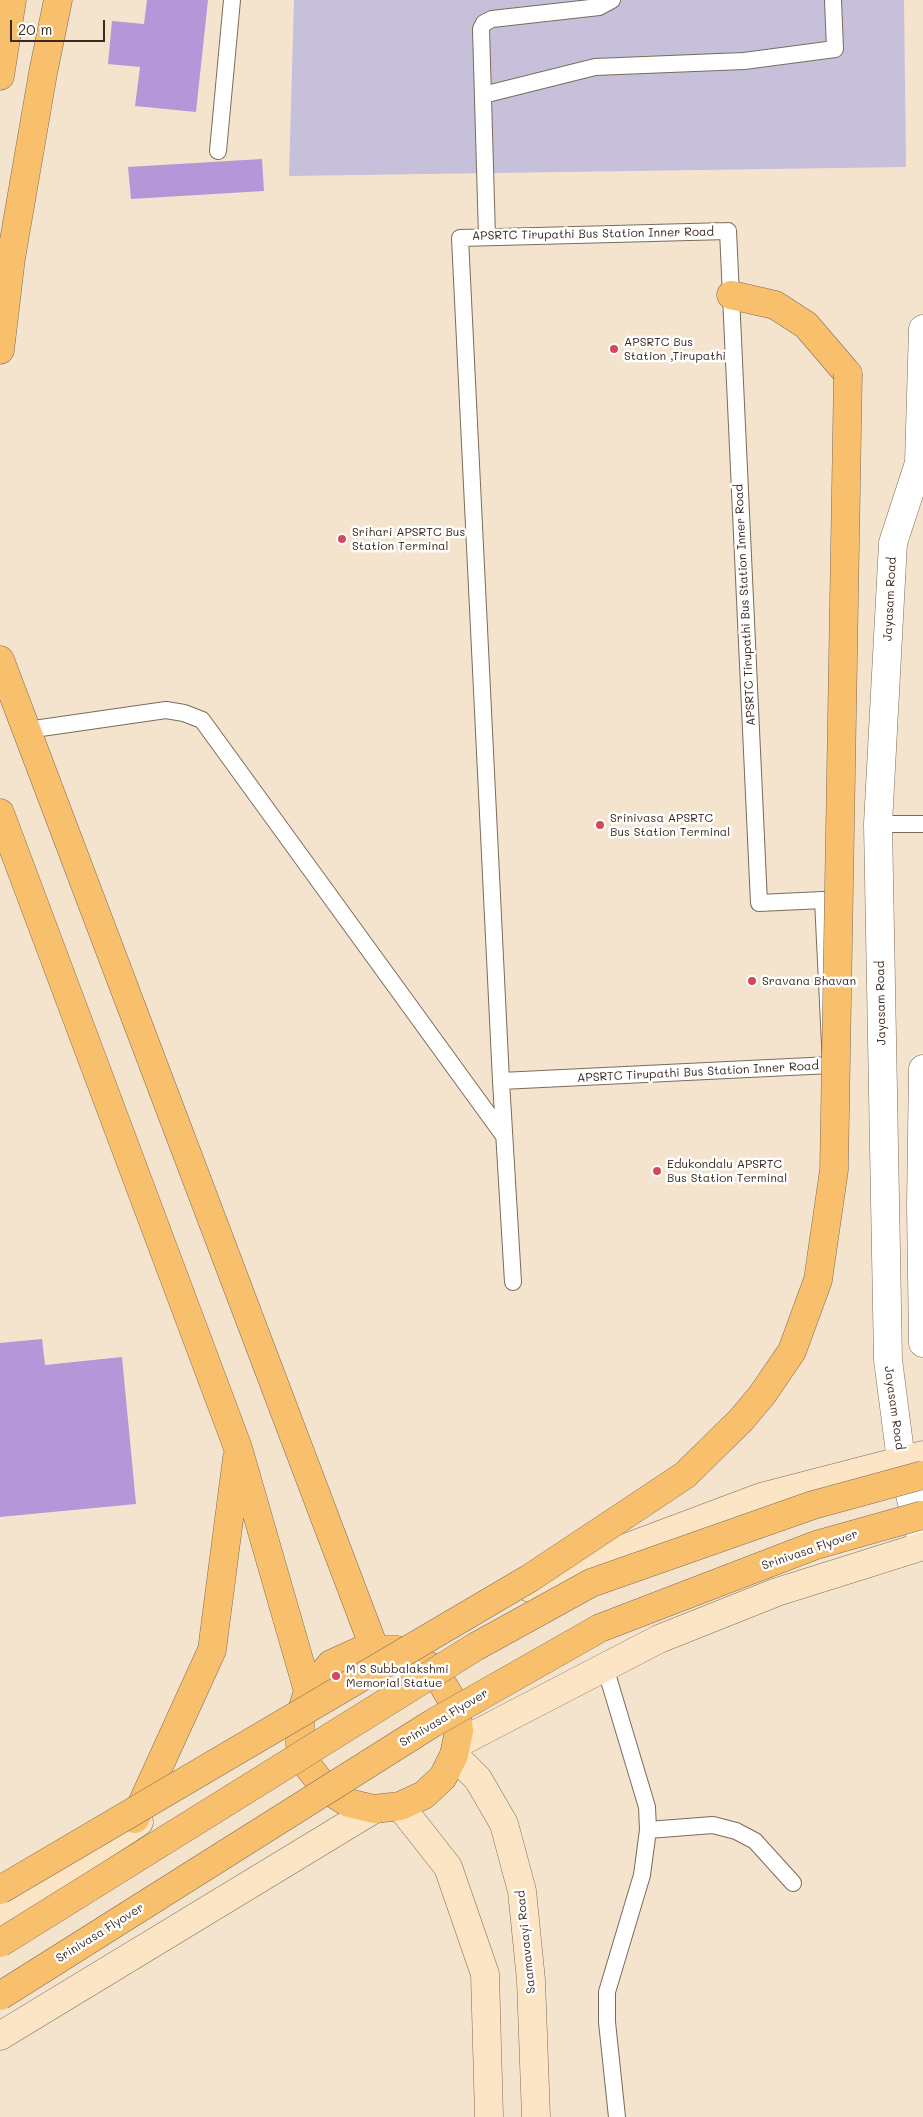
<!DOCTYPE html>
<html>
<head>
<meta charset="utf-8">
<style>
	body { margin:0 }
	#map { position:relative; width:923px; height:2117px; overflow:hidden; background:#f5e4cd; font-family:Mali,sans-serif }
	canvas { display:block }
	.scale { position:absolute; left:10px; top:20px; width:95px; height:22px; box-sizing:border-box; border:2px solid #3b2a1e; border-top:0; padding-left:6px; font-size:15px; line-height:18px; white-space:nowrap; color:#3b2a1e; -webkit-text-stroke:4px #fff; paint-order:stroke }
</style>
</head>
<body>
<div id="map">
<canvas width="923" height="2117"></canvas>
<div class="scale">20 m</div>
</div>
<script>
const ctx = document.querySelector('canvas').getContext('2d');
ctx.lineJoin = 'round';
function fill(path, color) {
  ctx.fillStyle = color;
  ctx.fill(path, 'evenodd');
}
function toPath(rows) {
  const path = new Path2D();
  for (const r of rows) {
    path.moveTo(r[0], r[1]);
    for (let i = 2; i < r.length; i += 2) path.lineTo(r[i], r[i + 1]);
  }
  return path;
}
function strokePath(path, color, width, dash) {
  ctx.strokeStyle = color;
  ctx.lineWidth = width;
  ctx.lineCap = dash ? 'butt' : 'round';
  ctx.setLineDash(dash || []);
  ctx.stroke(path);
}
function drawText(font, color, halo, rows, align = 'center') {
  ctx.font = font + ' Mali,sans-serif';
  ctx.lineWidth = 5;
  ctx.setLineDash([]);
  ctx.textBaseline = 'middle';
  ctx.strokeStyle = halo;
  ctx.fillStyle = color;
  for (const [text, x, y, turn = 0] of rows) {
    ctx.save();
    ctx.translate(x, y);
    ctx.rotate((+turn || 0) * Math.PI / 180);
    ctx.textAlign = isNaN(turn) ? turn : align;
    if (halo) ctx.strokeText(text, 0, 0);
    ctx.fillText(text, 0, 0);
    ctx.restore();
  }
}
fill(toPath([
	[294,0,904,0,906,167,289,176]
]), '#c6c0da');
fill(toPath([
	[147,0,208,0,196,112,135,106,140,67,108,64,112,21,144,24],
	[262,159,264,191,131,199,128,167],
	[42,1339,45,1365,122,1357,136,1504,0,1517,0,1343]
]), '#b596d8');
const lane = toPath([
	[483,95,595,67,744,61,835,49,833,0],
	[218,151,232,0],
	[728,231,759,903,823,900,831,1065,501,1081,460,238,728,231],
	[487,237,481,29,484,23,492,19,599,7,612,0],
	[27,730,166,710,184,713,202,720,504,1136],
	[878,824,923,824],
	[501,1081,513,1282],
	[605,1667,647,1807,648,1830,642,1875,607,1992,607,2022,617,2117],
	[648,1830,713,1825,736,1831,755,1841,793,1883]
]);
const street = toPath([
	[919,463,893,543,878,824,888,1360,901,1460,923,1545],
	[922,481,919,463,923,329],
	[923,1069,921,1206,923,1343]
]);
const secondary = toPath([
	[530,1588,577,1566,761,1497,923,1455],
	[457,1744,659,1639,777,1592,923,1546],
	[454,1755,478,1779,504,1824,522,1891,531,1980,536,2117],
	[400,1806,448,1867,485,1974,489,2117],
	[0,1913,139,1822],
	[0,2036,374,1809]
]);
const primary = toPath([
	[0,76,12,0],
	[731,295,775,305,806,325,848,374],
	[0,350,11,258,43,73,58,0],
	[0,660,375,1650],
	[0,813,238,1448,308,1691,300,1717,300,1744,310,1769,326,1789,349,1803,374,1809,400,1806,424,1795,443,1777,454,1755,459,1731,456,1707,439,1678,429,1666,397,1650,362,1650,331,1664,308,1691],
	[135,1819,212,1650,237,1458]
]);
strokePath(lane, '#7c6b5b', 18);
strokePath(street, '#7c6b5b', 29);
strokePath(secondary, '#7c6b5b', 29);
strokePath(primary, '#7c6b5b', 29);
strokePath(lane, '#fff', 16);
strokePath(street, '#fff', 28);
strokePath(secondary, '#fce5c4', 28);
strokePath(primary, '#f8bf6c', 28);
const primaryBridge = toPath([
	[0,1890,530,1578,685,1475,741,1420,762,1395,792,1351,818,1280,834,1170,848,374],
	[0,1943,475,1647,591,1583,813,1505,923,1475],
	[0,1996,433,1723,600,1628,816,1545,923,1515]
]);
strokePath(primaryBridge, '#7c6b5b', 29, []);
strokePath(primaryBridge, '#f8bf6c', 28);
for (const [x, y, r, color] of [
	[614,349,5,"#d1495b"],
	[342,539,5,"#d1495b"],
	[600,825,5,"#d1495b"],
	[752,981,5,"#d1495b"],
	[657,1171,5,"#d1495b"],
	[336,1676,5,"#d1495b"]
]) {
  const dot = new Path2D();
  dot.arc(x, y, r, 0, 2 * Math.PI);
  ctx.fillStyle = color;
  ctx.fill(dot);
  strokePath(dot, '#fff', 2);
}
drawText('12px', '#3b2a1e', '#fff', [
	["APSRTC Tirupathi Bus Station Inner Road",593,234,-1],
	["Jayasam Road",890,599,-87],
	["APSRTC Tirupathi Bus Station Inner Road",745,605,-93],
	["Jayasam Road",881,1003,-91],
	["APSRTC Tirupathi Bus Station Inner Road",698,1072,-3],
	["Jayasam Road",894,1408,82],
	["Srinivasa Flyover",810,1550,-19],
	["Srinivasa Flyover",444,1718,-31],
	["Srinivasa Flyover",100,1933,-32],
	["Saamavaayi Road",526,1942,-96]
]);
drawText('12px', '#3b2a1e', '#fff', [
	["APSRTC Bus",624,342],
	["Station ,Tirupathi",624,356],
	["Srihari APSRTC Bus",352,532],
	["Station Terminal",352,546],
	["Srinivasa APSRTC",610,818],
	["Bus Station Terminal",610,832],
	["Sravana Bhavan",762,981],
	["Edukondalu APSRTC",667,1164],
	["Bus Station Terminal",667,1178],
	["M S Subbalakshmi",346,1669],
	["Memorial Statue",346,1683]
], 'left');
</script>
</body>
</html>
